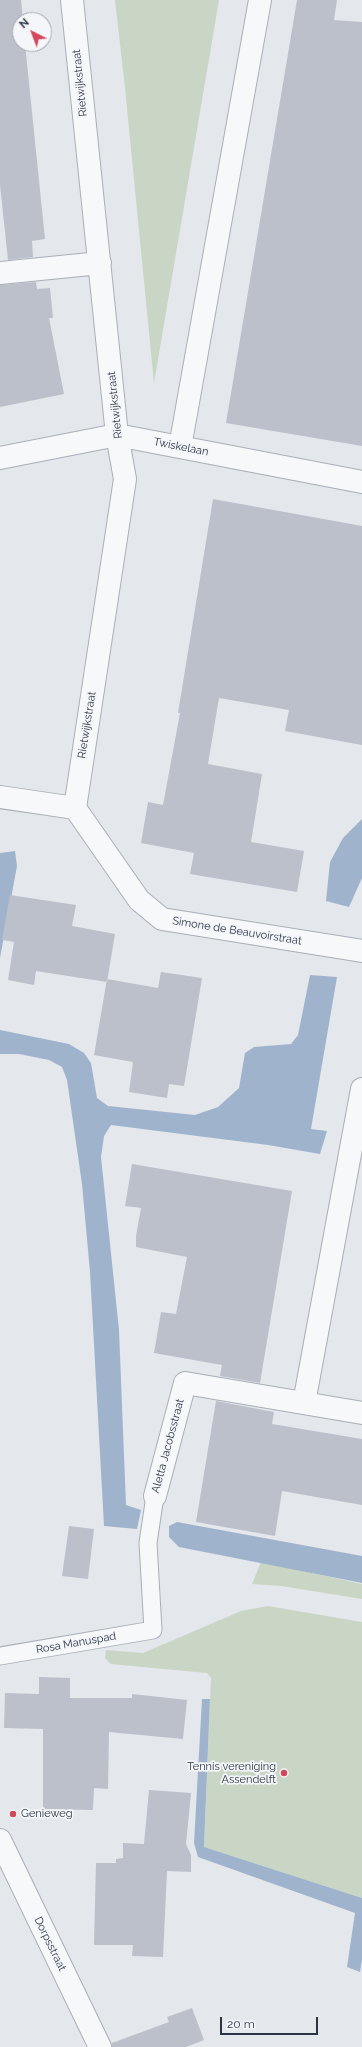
<!DOCTYPE html>
<html>
<head>
<meta charset="utf-8">
<style>
	body { margin:0 }
	#map { position:relative; width:362px; height:2047px; overflow:hidden; background:#e4e7ec; font-family:Raleway,sans-serif }
	canvas { display:block }
	.north { position:absolute; left:12px; top:12px; width:40px; height:40px; box-sizing:border-box; background:#f4f6f9; border:1px solid #a4a8b1; border-radius:50%; rotate:318deg; font-size:11px; font-weight:700; line-height:16px; text-align:center; color:#2b3445 }
	.north::after { content:''; display:block; margin:auto; width:14px; height:18px; background:#d1495b; clip-path:polygon(50% 0,100% 100%,50% 72%,0 100%) }
	.scale { position:absolute; left:220px; top:2017px; width:98px; height:18px; box-sizing:border-box; border:2px solid #2b3445; border-top:0; padding-left:5px; font-size:12px; line-height:14px; white-space:nowrap; color:#2b3445; -webkit-text-stroke:3px #f4f6f9; paint-order:stroke }
</style>
</head>
<body>
<div id="map">
<canvas width="362" height="2047"></canvas>
<div class="north">N</div>
<div class="scale">20 m</div>
</div>
<script>
const ctx = document.querySelector('canvas').getContext('2d');
ctx.lineJoin = 'round';
function fill(path, color) {
  ctx.fillStyle = color;
  ctx.fill(path, 'evenodd');
}
function toPath(rows) {
  const path = new Path2D();
  for (const r of rows) {
    path.moveTo(r[0], r[1]);
    for (let i = 2; i < r.length; i += 2) path.lineTo(r[i], r[i + 1]);
  }
  return path;
}
function strokePath(path, color, width, dash) {
  ctx.strokeStyle = color;
  ctx.lineWidth = width;
  ctx.lineCap = dash ? 'butt' : 'round';
  ctx.setLineDash(dash || []);
  ctx.stroke(path);
}
function drawText(font, color, halo, rows, align = 'center') {
  ctx.font = font + ' Raleway,sans-serif';
  ctx.lineWidth = 3.5;
  ctx.setLineDash([]);
  ctx.textBaseline = 'middle';
  ctx.strokeStyle = halo;
  ctx.fillStyle = color;
  for (const [text, x, y, turn = 0] of rows) {
    ctx.save();
    ctx.translate(x, y);
    ctx.rotate((+turn || 0) * Math.PI / 180);
    ctx.textAlign = isNaN(turn) ? turn : align;
    if (halo) ctx.strokeText(text, 0, 0);
    ctx.fillText(text, 0, 0);
    ctx.restore();
  }
}
fill(toPath([
	[115,0,219,0,154,383,125,88],
	[261,1562,362,1584,362,1599,281,1586,252,1584],
	[268,1606,362,1622,362,1898,204,1847,211,1678,207,1673,111,1664,105,1658,106,1650,143,1653,241,1611]
]), '#c9d6c5');
fill(toPath([
	[362,819,362,878,349,907,326,901,330,862,343,838],
	[15,851,17,866,0,958,0,853],
	[310,975,337,977,311,1129,327,1131,320,1154,268,1145,111,1125,104,1136,101,1157,119,1330,126,1505,141,1510,137,1529,104,1526,90,1272,82,1184,67,1080,62,1067,49,1060,19,1054,0,1054,0,1030,69,1044,84,1053,91,1063,97,1098,108,1106,195,1115,218,1107,239,1088,245,1053,254,1047,291,1044,298,1035],
	[177,1522,362,1556,362,1583,179,1547,169,1537,169,1526],
	[202,1699,210,1699,204,1847,362,1898,362,1960,360,1972,347,1967,355,1913,198,1857,194,1843]
]), '#9fb4cc');
fill(toPath([
	[0,0,21,0,23,20,20,20,20,44,25,44,45,239,32,241,33,257,8,260,0,185],
	[297,0,337,0,334,20,362,22,362,446,226,423],
	[36,282,37,289,50,288,53,318,49,318,64,394,0,407,0,285],
	[213,499,362,526,362,745,285,731,289,710,219,698,208,764,262,774,251,842,304,851,297,892,190,874,194,853,141,843,148,802,163,805,180,713,178,713],
	[10,895,76,905,72,926,115,934,107,982,36,971,34,985,8,980,14,942,2,940],
	[161,972,202,978,184,1086,169,1084,167,1098,129,1092,133,1062,94,1055,107,979,158,988],
	[132,1164,292,1191,260,1383,220,1376,222,1365,154,1353,161,1312,176,1314,187,1257,136,1247,136,1236,141,1208,125,1206],
	[216,1401,274,1412,272,1424,362,1439,362,1505,282,1491,275,1536,196,1522],
	[69,1526,94,1529,88,1579,62,1576],
	[39,1677,70,1678,70,1698,132,1698,132,1694,187,1700,183,1739,109,1732,108,1789,94,1788,93,1810,43,1809,43,1729,4,1728,5,1693,39,1694],
	[149,1790,191,1793,186,1844,191,1855,191,1872,167,1871,163,1957,132,1956,133,1945,94,1945,96,1863,116,1863,116,1859,123,1858,123,1843,144,1844],
	[192,2008,204,2040,186,2047,112,2047,112,2043,169,2022,167,2017]
]), '#bbc0ca');
const service = toPath([
	[0,1656,153,1630,148,1543,155,1496]
]);
const minor = toPath([
	[72,0,117,435,125,479,75,808],
	[0,273,100,263],
	[180,447,260,0],
	[0,458,117,435,362,482],
	[0,797,75,808,139,900,162,919,362,951],
	[304,1403,362,1089],
	[155,1496,185,1383,362,1413]
]);
const tertiary = toPath([
	[0,1840,100,2047]
]);
strokePath(service, '#a9aeb7', 19);
strokePath(minor, '#a9aeb7', 24);
strokePath(tertiary, '#a9aeb7', 24);
strokePath(service, '#f7f8fa', 17);
strokePath(minor, '#f7f8fa', 22);
strokePath(tertiary, '#f7f8fa', 22);
for (const [x, y, r, color] of [
	[284,1773,4,"#d1495b"],
	[13,1814,4,"#d1495b"]
]) {
  const dot = new Path2D();
  dot.arc(x, y, r, 0, 2 * Math.PI);
  ctx.fillStyle = color;
  ctx.fill(dot);
  strokePath(dot, '#f4f6f9', 1.5);
}
drawText('11px', '#2b3445', '#f4f6f9', [
	["Rietwijkstraat",80,83,-96],
	["Rietwijkstraat",115,405,-96],
	["Twiskelaan",181,447,11],
	["Rietwijkstraat",87,725,-81],
	["Simone de Beauvoirstraat",237,931,9],
	["Aletta Jacobsstraat",168,1446,-75],
	["Rosa Manuspad",76,1643,-10],
	["Dorpsstraat",50,1944,64]
]);
drawText('11px', '#2b3445', '#f4f6f9', [
	["Tennis vereniging",276,1767],
	["Assendelft",276,1780],
	["Genieweg",21,1814,"left"]
], 'right');
</script>
</body>
</html>
